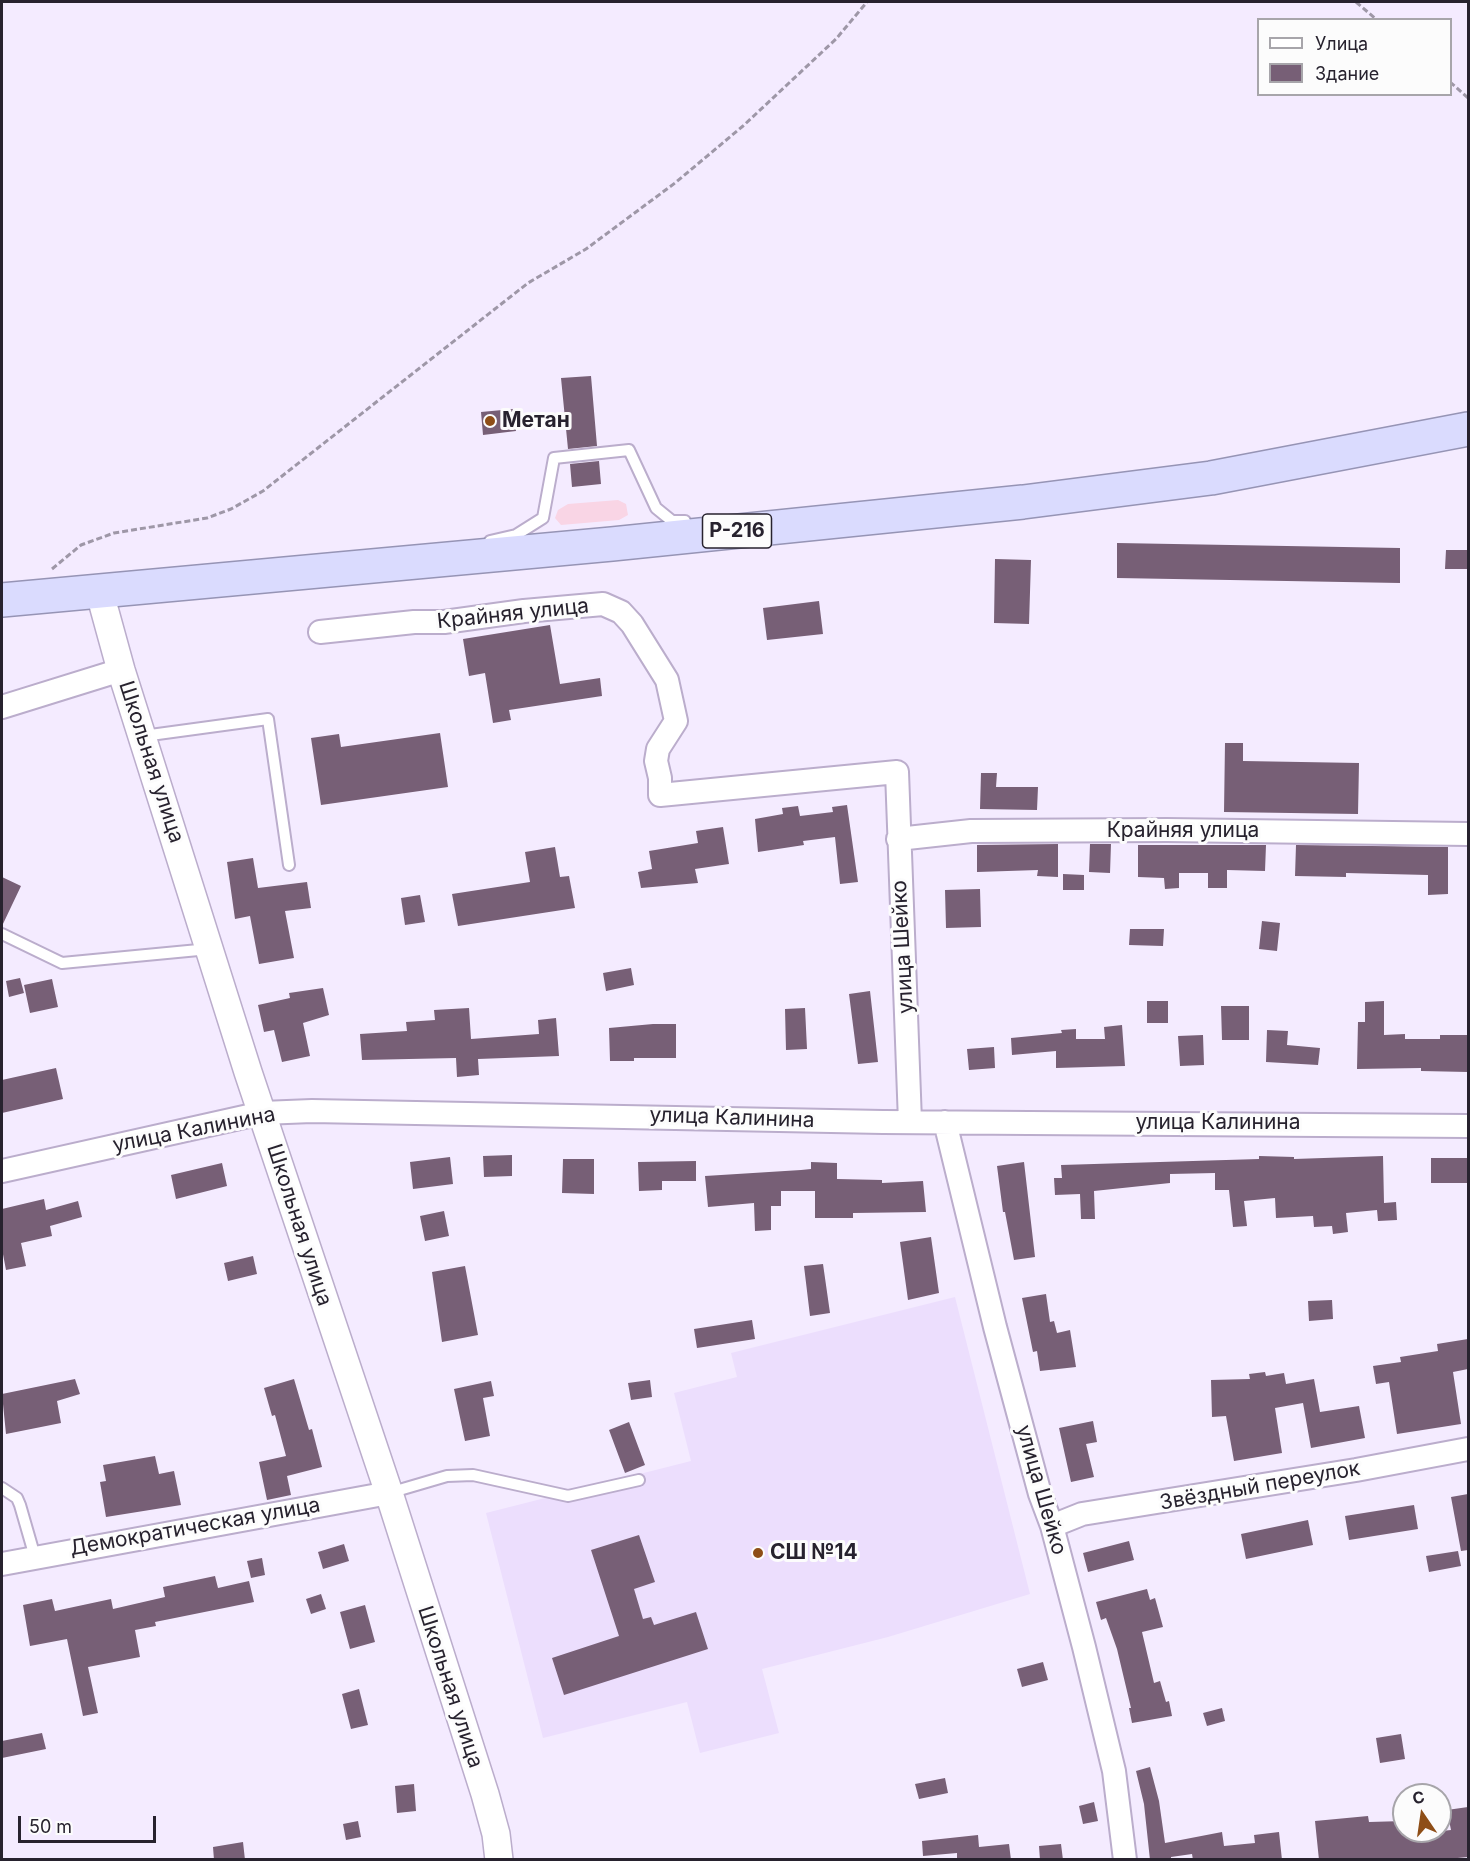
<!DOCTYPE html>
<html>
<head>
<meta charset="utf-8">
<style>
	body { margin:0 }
	#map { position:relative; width:1470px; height:1861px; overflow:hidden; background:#f4ebff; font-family:Inter,sans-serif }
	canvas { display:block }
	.frame { position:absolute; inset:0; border:3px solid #27222e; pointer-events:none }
	.legend { position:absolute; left:1257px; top:18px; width:195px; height:78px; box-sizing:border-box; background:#fcfcfc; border:2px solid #a7a5aa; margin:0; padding:8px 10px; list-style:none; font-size:18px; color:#27222e }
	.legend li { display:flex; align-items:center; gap:12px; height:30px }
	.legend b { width:30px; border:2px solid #a7a5aa }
	.north { position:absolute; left:1392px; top:1783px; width:60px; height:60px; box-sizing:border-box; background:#fcfcfc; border:2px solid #a7a5aa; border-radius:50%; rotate:347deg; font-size:16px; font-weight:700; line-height:24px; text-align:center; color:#27222e }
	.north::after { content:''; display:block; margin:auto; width:21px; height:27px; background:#8e4e17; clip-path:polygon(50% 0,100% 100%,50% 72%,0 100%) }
	.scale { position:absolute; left:18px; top:1816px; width:138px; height:27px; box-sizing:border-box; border:3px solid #27222e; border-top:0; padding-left:8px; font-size:18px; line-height:21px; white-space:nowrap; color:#27222e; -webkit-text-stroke:4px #fcfcfc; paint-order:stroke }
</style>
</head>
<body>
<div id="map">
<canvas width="1470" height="1861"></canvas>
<div class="frame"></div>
<ul class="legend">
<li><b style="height:8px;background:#fff"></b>Улица</li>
<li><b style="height:16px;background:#775f76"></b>Здание</li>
</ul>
<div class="north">С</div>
<div class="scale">50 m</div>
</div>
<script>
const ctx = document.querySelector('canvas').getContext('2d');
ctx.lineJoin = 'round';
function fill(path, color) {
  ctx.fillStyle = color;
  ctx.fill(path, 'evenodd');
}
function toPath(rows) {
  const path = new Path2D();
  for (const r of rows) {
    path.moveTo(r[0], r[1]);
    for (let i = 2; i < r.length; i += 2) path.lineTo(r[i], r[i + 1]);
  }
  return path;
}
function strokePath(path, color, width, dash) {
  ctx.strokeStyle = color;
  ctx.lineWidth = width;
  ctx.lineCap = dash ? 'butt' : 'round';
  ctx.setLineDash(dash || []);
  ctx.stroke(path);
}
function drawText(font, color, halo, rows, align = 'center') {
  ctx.font = font + ' Inter,sans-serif';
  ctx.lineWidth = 6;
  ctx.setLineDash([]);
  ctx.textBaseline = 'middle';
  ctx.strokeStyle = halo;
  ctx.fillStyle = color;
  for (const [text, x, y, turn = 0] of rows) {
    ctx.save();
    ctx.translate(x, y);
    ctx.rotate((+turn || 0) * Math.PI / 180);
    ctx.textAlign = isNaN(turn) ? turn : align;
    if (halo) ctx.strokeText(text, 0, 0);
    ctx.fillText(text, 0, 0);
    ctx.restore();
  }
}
fill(toPath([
	[955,1297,1030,1594,888,1637,762,1669,779,1733,700,1753,687,1702,543,1738,486,1513,691,1461,674,1393,737,1377,731,1353]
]), '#ecdefd');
fill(toPath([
	[618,500,626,504,628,515,619,520,561,525,555,518,558,510,568,504]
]), '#f9d5e5');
fill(toPath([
	[591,376,597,446,568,449,561,378],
	[513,409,516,431,483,435,481,412],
	[599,461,601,484,572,487,570,464],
	[1117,543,1400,548,1400,583,1117,578],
	[1446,550,1468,550,1468,569,1445,569],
	[995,559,1031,560,1029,624,994,623],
	[819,601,823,634,767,640,763,608],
	[550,625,560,684,600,678,602,696,509,710,511,720,493,723,485,673,469,676,463,639],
	[440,733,448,787,321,805,311,738,339,734,341,747],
	[1225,743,1243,743,1243,761,1359,763,1358,814,1224,812],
	[981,773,997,773,996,787,1038,787,1037,810,980,809],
	[847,805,858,882,840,884,835,837,803,841,804,845,758,852,755,819,783,814,782,808,798,806,800,816,833,812,832,807],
	[723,827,729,864,695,869,698,883,641,888,638,872,652,869,649,851,698,843,696,831],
	[1058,844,1058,877,1037,876,1038,870,977,872,977,845],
	[1090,844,1111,844,1110,873,1089,872],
	[1138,845,1266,845,1265,871,1227,870,1227,888,1208,888,1208,873,1179,873,1179,888,1165,889,1164,878,1138,877],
	[1296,845,1448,847,1448,894,1428,895,1428,875,1346,873,1346,877,1295,876],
	[555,847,560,877,569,876,575,908,458,926,452,894,530,882,525,852],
	[253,858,258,888,307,882,311,908,285,911,294,958,259,964,250,916,235,919,227,862],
	[1063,874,1084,875,1084,890,1063,890],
	[2,877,21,886,2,926],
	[980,889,981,927,946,928,945,890],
	[420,895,425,922,405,925,401,898],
	[1262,921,1280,923,1277,951,1259,949],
	[1130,929,1164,929,1163,946,1129,945],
	[631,968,634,985,606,991,603,973],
	[20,978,24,993,9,997,6,981],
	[52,979,58,1007,30,1013,24,985],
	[323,988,329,1015,303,1023,310,1056,282,1062,274,1030,264,1032,258,1005,290,998,289,993],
	[870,991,878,1062,858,1064,849,994],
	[1147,1001,1168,1001,1168,1023,1147,1023],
	[1384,1001,1384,1035,1405,1034,1405,1039,1440,1039,1440,1035,1468,1035,1468,1072,1421,1071,1421,1068,1357,1069,1358,1022,1365,1022,1365,1002],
	[1221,1006,1249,1006,1249,1040,1222,1040],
	[469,1008,471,1039,539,1034,538,1020,556,1018,559,1056,478,1059,479,1075,457,1077,456,1058,362,1060,360,1034,407,1031,406,1022,435,1020,434,1010],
	[805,1008,807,1049,786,1050,785,1009],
	[653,1024,676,1024,676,1058,634,1058,634,1061,610,1061,609,1028],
	[1122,1025,1125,1066,1056,1068,1056,1051,1012,1055,1011,1038,1062,1033,1061,1030,1076,1029,1076,1039,1105,1039,1104,1027],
	[1267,1030,1288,1031,1287,1045,1320,1048,1318,1065,1266,1062],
	[1203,1035,1204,1065,1180,1066,1178,1036],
	[994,1047,995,1068,969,1070,967,1049],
	[56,1068,63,1099,2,1113,2,1080],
	[512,1155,512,1176,484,1177,483,1156],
	[1259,1156,1294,1157,1294,1159,1383,1156,1384,1203,1396,1202,1397,1220,1378,1221,1377,1210,1346,1213,1348,1232,1333,1234,1332,1226,1314,1227,1313,1216,1276,1218,1275,1198,1244,1201,1247,1226,1233,1227,1229,1190,1215,1190,1215,1173,1170,1174,1170,1183,1094,1191,1095,1219,1081,1219,1080,1194,1055,1195,1054,1178,1062,1178,1061,1165,1259,1159],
	[450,1157,453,1184,413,1189,410,1162],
	[1431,1158,1468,1158,1468,1183,1431,1183],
	[563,1159,594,1159,594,1194,562,1193],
	[696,1161,696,1181,662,1181,662,1190,639,1191,638,1162],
	[811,1162,837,1163,837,1179,882,1180,882,1183,923,1181,926,1212,853,1213,853,1218,815,1218,815,1191,781,1191,781,1206,771,1206,771,1230,755,1231,754,1203,708,1207,705,1176,801,1170,811,1169],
	[1024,1162,1035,1257,1014,1260,1005,1212,1003,1212,997,1166],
	[222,1163,227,1186,176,1199,171,1175],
	[44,1199,46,1210,78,1201,82,1217,50,1226,52,1236,21,1243,26,1266,6,1270,2,1249,2,1209],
	[444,1211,449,1236,425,1241,420,1216],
	[931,1237,939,1293,908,1300,900,1242],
	[253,1256,257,1274,228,1281,224,1263],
	[823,1264,830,1313,810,1316,804,1266],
	[465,1266,478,1335,442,1342,432,1272],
	[1046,1294,1050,1322,1054,1321,1057,1333,1070,1330,1076,1367,1040,1371,1037,1351,1033,1352,1022,1298],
	[1332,1300,1333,1319,1309,1321,1308,1301],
	[752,1320,755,1339,697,1348,694,1329],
	[1468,1339,1468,1369,1453,1372,1461,1424,1397,1434,1389,1382,1376,1384,1373,1366,1401,1362,1400,1357,1438,1351,1437,1344],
	[1265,1372,1266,1376,1284,1373,1286,1384,1314,1379,1320,1412,1359,1406,1365,1438,1311,1448,1303,1403,1275,1408,1282,1453,1234,1461,1226,1416,1212,1417,1211,1380,1250,1379,1249,1374],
	[75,1379,80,1394,57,1401,61,1423,6,1434,2,1394],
	[294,1379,309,1430,312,1429,322,1467,287,1476,291,1495,267,1500,259,1462,286,1456,275,1415,272,1416,264,1388],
	[650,1380,652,1397,631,1400,628,1383],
	[491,1381,494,1396,483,1398,490,1436,465,1441,454,1389],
	[1093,1421,1097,1442,1086,1444,1094,1477,1071,1482,1059,1428],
	[629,1422,645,1465,625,1473,609,1430],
	[155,1456,159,1474,174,1471,181,1505,106,1517,100,1482,106,1481,103,1465],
	[1468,1494,1468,1550,1461,1551,1451,1497],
	[1414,1505,1418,1529,1349,1540,1345,1516],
	[1308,1520,1313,1545,1246,1559,1241,1534],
	[639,1535,655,1582,634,1589,643,1619,651,1617,654,1625,696,1612,708,1649,564,1695,552,1658,619,1636,591,1550],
	[1129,1541,1134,1560,1088,1572,1083,1553],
	[344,1544,349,1561,323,1569,318,1552],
	[1458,1551,1461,1566,1429,1572,1426,1556],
	[262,1558,265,1575,251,1578,247,1561],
	[215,1576,218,1588,249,1581,254,1602,155,1622,156,1626,135,1630,140,1657,88,1667,98,1713,83,1716,67,1639,30,1646,23,1605,52,1599,55,1611,111,1599,113,1609,165,1597,163,1587],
	[1147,1589,1150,1600,1155,1598,1163,1627,1142,1632,1154,1683,1160,1681,1166,1702,1169,1701,1172,1716,1132,1723,1129,1708,1131,1708,1117,1649,1106,1618,1101,1620,1096,1602],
	[321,1594,326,1609,311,1614,306,1599],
	[365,1605,375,1642,350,1649,340,1612],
	[1043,1662,1048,1680,1022,1687,1017,1669],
	[359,1689,368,1725,351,1729,342,1694],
	[1222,1708,1225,1721,1207,1726,1203,1713],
	[42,1733,46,1749,2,1758,2,1741],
	[1401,1734,1405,1759,1380,1763,1376,1738],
	[1150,1767,1159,1801,1165,1843,1222,1832,1224,1846,1255,1843,1254,1835,1279,1832,1282,1860,1193,1860,1192,1854,1171,1857,1171,1860,1150,1860,1144,1804,1136,1771],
	[945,1778,948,1793,919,1799,915,1784],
	[414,1784,416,1811,397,1813,395,1786],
	[1094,1802,1098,1821,1083,1824,1079,1806],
	[1468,1807,1468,1857,1437,1860,1319,1860,1315,1821,1368,1816,1369,1822,1404,1821,1404,1831,1413,1831,1413,1834,1451,1830,1447,1810],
	[358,1821,361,1837,346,1840,343,1824],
	[978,1835,979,1847,1009,1844,1011,1860,957,1860,957,1853,923,1856,922,1841],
	[243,1842,245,1860,214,1860,213,1847],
	[1061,1844,1063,1860,1040,1860,1039,1846]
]), '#775f76');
const service = toPath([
	[490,541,516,535,543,518,554,458,629,450,656,508,672,521,685,521],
	[143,736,268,719,289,865],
	[2,934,62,963,209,949],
	[2,1488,17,1498,20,1505,35,1557],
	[389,1493,447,1476,473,1475,568,1496,639,1480]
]);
const minor = toPath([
	[320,632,414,622,444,622,524,611,603,604,621,612,632,624,667,680,676,721,658,749,656,761,660,778,660,795,897,772,910,1122],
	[2,707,121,670],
	[898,839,971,831,1167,830,1468,834],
	[945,1122,995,1327,1040,1494,1052,1526,1084,1647,1114,1771,1125,1860],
	[2,1171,262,1113,312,1111,883,1122,1468,1126],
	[1052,1526,1082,1514,1356,1470,1468,1449],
	[2,1564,389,1493]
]);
const tertiary = toPath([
	[99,590,121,670,248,1072,389,1493,485,1794,496,1834,499,1860]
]);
const trunk = toPath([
	[2,600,612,544,1023,502,1211,478,1468,429]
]);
strokePath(service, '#bbadcc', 14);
strokePath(minor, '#bbadcc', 26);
strokePath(tertiary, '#bbadcc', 30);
strokePath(trunk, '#9694b5', 36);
strokePath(toPath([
	[1356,2,1377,20],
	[1450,82,1468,98],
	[52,569,81,545,114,533,207,518,231,509,263,491,528,283,586,249,675,183,743,126,836,39,867,2]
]), '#9e97a7', 3, [6, 3]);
strokePath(service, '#fff', 10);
strokePath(minor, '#fff', 22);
strokePath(tertiary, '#fff', 27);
strokePath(trunk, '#dadbfe', 33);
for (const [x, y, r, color] of [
	[490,421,6,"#8e4e17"],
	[758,1553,6,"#8e4e17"]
]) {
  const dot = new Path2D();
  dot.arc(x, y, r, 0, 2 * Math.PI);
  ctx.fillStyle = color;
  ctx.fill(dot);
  strokePath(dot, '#fcfcfc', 2);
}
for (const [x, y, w] of [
	[737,531,69]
]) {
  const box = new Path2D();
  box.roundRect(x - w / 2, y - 17, w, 34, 4.5);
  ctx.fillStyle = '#fcfcfc';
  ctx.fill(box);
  strokePath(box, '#27222e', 1.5);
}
drawText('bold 20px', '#27222e', null, [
	["Р-216",737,531]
]);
drawText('bold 21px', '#27222e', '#fcfcfc', [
	["Метан",502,421],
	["СШ №14",770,1553]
], 'left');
drawText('21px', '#27222e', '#fcfcfc', [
	["Крайняя улица",513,614,-6],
	["Школьная улица",151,762,72],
	["Крайняя улица",1183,831],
	["улица Шейко",903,947,-93],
	["улица Калинина",732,1118,2],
	["улица Калинина",1218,1123],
	["улица Калинина",194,1130,-11],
	["Школьная улица",299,1225,72],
	["Звёздный переулок",1260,1486,-10],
	["улица Шейко",1041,1490,74],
	["Демократическая улица",195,1527,-10],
	["Школьная улица",450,1687,72]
]);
</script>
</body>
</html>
